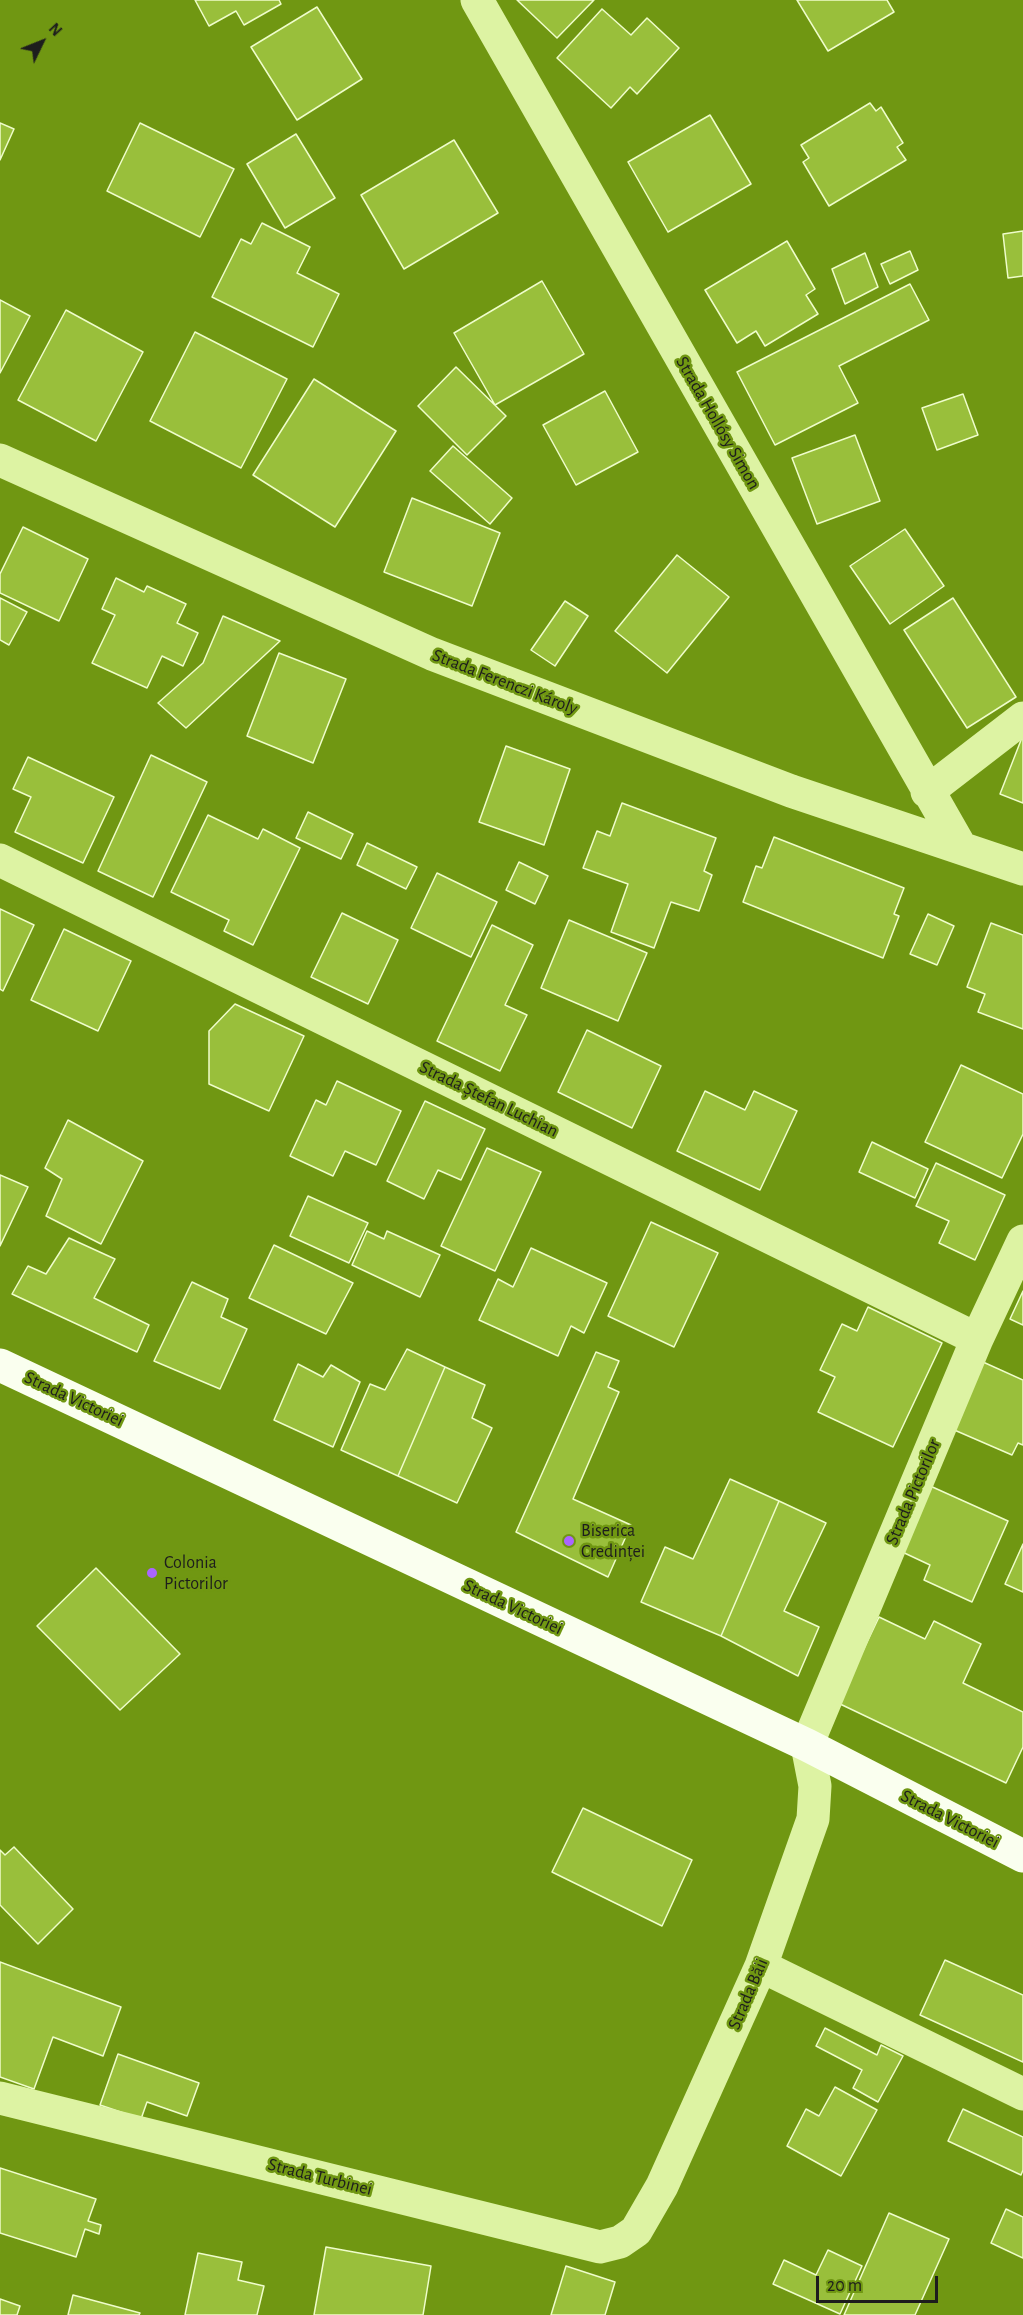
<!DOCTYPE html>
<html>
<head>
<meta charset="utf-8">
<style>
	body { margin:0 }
	#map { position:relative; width:1023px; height:2315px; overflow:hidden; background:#709712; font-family:"Alegreya Sans",sans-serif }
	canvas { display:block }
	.north { position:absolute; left:12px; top:12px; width:60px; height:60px; -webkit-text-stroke:4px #709712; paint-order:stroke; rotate:47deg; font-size:16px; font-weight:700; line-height:24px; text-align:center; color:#1d1d1d }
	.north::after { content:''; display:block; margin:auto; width:21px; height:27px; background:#1d1d1d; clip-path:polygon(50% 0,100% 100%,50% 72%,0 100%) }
	.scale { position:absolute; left:816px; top:2276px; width:122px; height:27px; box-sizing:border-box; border:3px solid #1d1d1d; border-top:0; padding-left:8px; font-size:18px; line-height:21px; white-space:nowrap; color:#1d1d1d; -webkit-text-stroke:4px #709712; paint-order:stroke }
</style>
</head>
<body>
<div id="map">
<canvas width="1023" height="2315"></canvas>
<div class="north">N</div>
<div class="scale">20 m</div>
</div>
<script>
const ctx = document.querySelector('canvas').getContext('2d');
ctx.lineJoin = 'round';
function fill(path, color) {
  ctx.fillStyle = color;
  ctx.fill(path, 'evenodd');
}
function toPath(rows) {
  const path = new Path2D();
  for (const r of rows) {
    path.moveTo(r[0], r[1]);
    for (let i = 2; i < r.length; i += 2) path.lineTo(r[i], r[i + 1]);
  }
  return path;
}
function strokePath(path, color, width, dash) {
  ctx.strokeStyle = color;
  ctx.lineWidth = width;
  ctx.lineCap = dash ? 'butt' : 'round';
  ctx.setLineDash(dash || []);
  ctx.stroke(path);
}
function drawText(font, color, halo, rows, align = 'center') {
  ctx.font = font + ' "Alegreya Sans",sans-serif';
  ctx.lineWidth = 5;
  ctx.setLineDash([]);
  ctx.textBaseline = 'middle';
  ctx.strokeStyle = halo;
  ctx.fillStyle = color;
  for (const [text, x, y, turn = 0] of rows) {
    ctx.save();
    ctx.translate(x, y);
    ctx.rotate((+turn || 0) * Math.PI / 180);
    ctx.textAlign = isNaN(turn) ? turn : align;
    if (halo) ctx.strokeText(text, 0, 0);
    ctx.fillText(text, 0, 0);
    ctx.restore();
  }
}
const building = toPath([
	[195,0,279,0,281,4,244,25,236,11,209,26,195,0],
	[517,0,594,0,557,38,517,0],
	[797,0,887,0,894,12,828,51,797,0],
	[317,7,362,79,297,120,251,47,317,7],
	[602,9,631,35,647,18,679,48,637,94,630,87,611,108,557,58,602,9],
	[870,103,876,111,881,107,903,143,897,147,906,160,829,206,803,162,809,158,801,145,870,103],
	[710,115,751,184,668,232,628,162,710,115],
	[0,123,14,129,0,160,0,123],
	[140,123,234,169,200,237,107,191,140,123],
	[296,134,335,198,285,228,247,164,296,134],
	[454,140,498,213,404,269,361,195,454,140],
	[262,223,310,247,297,273,339,294,313,347,212,297,241,239,251,244,262,223],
	[1023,231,1023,276,1008,278,1003,234,1023,231],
	[787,241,815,289,806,295,818,314,765,346,756,331,737,343,705,290,787,241],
	[910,251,918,270,890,284,881,264,910,251],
	[865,253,878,287,845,304,832,269,865,253],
	[542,281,584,354,495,405,454,333,542,281],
	[910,284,929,320,839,366,858,403,775,445,737,372,910,284],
	[0,300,30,316,0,373,0,300],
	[66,310,143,352,96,441,18,400,66,310],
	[195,332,287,379,241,468,150,421,195,332],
	[456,367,506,416,467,455,418,406,456,367],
	[314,379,396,431,335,527,253,475,314,379],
	[605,391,638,452,576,485,543,425,605,391],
	[963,394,978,435,937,450,922,408,963,394],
	[855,435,880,501,817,524,792,458,855,435],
	[453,446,512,498,490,524,430,471,453,446],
	[412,498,500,533,472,606,384,572,412,498],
	[23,527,88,559,59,621,0,593,0,574,23,527],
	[905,529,944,586,890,624,850,566,905,529],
	[677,555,729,597,667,673,615,631,677,555],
	[116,578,144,592,147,586,186,604,177,623,198,633,183,666,162,656,147,688,92,663,115,615,102,609,116,578],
	[0,598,27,612,9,645,0,640,0,598],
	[953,598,1016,697,967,728,904,630,953,598],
	[565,601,588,616,555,666,531,650,565,601],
	[223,616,280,641,186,728,158,703,203,663,223,616],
	[279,653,346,679,313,763,247,736,279,653],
	[1023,735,1023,803,1000,794,1023,735],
	[506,746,570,769,544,845,479,822,506,746],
	[151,755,207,782,153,897,98,871,151,755],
	[28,757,114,797,83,863,15,832,31,797,13,789,28,757],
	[622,803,716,838,704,871,712,875,699,911,671,902,654,948,611,932,628,884,583,868,597,831,610,836,622,803],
	[308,812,353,834,341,859,296,838,308,812],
	[208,815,258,839,263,829,300,848,253,945,224,931,229,920,171,892,208,815],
	[774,837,904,888,894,914,899,916,883,958,743,902,756,866,762,868,774,837],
	[367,843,417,867,406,889,357,865,367,843],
	[519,862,548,876,535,904,506,890,519,862],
	[437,873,497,902,471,957,411,928,437,873],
	[0,909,34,925,3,991,0,989,0,909],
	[342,913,398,940,368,1004,311,977,342,913],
	[928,914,954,926,937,965,910,954,928,914],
	[569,920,647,953,618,1021,541,988,569,920],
	[991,923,1023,935,1023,1029,978,1012,985,994,967,987,991,923],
	[492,925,533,945,505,1005,527,1015,500,1071,437,1041,492,925],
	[64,929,131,961,98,1031,31,1000,64,929],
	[235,1004,304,1036,269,1111,209,1084,209,1031,235,1004],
	[587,1030,661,1066,632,1128,558,1092,587,1030],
	[961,1065,1023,1094,1023,1134,1002,1178,925,1142,961,1065],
	[337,1081,401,1111,376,1165,345,1151,333,1176,290,1156,316,1100,326,1105,337,1081],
	[705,1091,745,1110,754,1091,797,1111,760,1190,677,1151,705,1091],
	[425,1101,485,1129,461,1180,438,1170,424,1199,387,1181,425,1101],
	[68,1120,143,1161,101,1244,46,1216,62,1179,45,1168,68,1120],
	[872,1142,928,1169,915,1198,859,1172,872,1142],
	[487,1148,541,1172,495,1271,441,1246,487,1148],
	[936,1163,1005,1195,975,1260,939,1243,949,1221,916,1206,936,1163],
	[0,1175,28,1187,0,1246,0,1175],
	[308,1196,368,1223,349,1263,290,1236,308,1196],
	[651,1222,718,1253,674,1347,608,1316,651,1222],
	[367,1231,384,1239,387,1231,440,1255,420,1297,352,1265,367,1231],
	[69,1238,115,1259,94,1298,149,1325,137,1352,12,1294,28,1266,46,1274,69,1238],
	[274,1245,353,1283,326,1334,249,1298,274,1245],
	[531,1248,607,1283,584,1333,571,1326,558,1356,479,1320,498,1279,513,1287,531,1248],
	[192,1282,228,1299,221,1317,247,1329,220,1389,154,1361,192,1282],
	[1023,1291,1023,1325,1010,1319,1023,1291],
	[868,1307,942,1343,893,1447,818,1412,835,1377,820,1370,842,1324,857,1331,868,1307],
	[407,1349,445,1367,398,1476,341,1450,370,1384,385,1390,407,1349],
	[596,1352,619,1361,608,1387,619,1392,573,1499,631,1525,608,1577,516,1532,596,1352],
	[983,1362,1023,1380,1023,1445,1018,1443,1012,1455,952,1429,983,1362],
	[298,1364,323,1377,331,1365,360,1382,333,1447,274,1420,298,1364],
	[445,1367,485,1385,472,1418,492,1428,457,1503,398,1476,445,1367],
	[730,1479,779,1501,721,1636,641,1602,665,1547,693,1559,730,1479],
	[928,1485,1008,1521,972,1602,924,1580,930,1565,898,1550,928,1485],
	[779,1501,826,1523,784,1611,819,1627,798,1676,721,1636,779,1501],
	[1023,1544,1023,1592,1005,1584,1023,1544],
	[96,1568,180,1654,120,1710,37,1626,96,1568],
	[879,1617,925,1639,934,1621,981,1644,963,1683,1023,1712,1023,1747,1006,1783,838,1703,879,1617],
	[583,1808,692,1860,662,1926,552,1872,583,1808],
	[14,1847,73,1909,38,1944,0,1905,0,1850,5,1855,14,1847],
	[945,1960,1023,1995,1023,2062,920,2015,945,1960],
	[0,1962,121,2007,103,2056,53,2037,34,2089,0,2077,0,1962],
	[825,2028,877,2055,881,2045,903,2056,878,2102,853,2088,862,2070,816,2046,825,2028],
	[118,2054,199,2083,187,2116,147,2102,141,2119,100,2105,118,2054],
	[835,2087,877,2110,841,2176,787,2146,806,2109,819,2116,835,2087],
	[963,2109,1023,2137,1023,2170,1021,2175,948,2141,963,2109],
	[0,2168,96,2199,88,2221,101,2225,99,2234,85,2229,76,2257,0,2233,0,2168],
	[1006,2209,1023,2217,1023,2258,991,2243,1006,2209],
	[889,2213,949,2239,915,2315,844,2315,889,2213],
	[326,2247,431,2266,423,2315,314,2315,326,2247],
	[828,2250,862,2266,840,2314,773,2284,784,2260,816,2275,828,2250],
	[198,2253,242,2262,238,2280,264,2286,257,2315,185,2315,198,2253],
	[566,2266,615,2282,605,2315,551,2315,566,2266],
	[73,2295,140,2313,139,2315,68,2315,73,2295],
	[0,2299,20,2306,17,2315,0,2315,0,2299]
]);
fill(building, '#99bf3b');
strokePath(building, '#effdcb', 1.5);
strokePath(toPath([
	[477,0,960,846],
	[0,460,432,654,791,791,1023,869],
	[927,792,1023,718],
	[0,860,977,1339],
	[761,1966,1023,2094],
	[0,2098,600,2247,620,2242,636,2231,662,2186,761,1966,813,1819,815,1786,807,1745,977,1339,1023,1241]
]), '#ddf3a3', 33);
strokePath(toPath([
	[0,1365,807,1745,1023,1856]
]), '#faffef', 33);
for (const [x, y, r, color] of [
	[569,1541,6,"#aa65ff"],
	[152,1573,6,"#aa65ff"]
]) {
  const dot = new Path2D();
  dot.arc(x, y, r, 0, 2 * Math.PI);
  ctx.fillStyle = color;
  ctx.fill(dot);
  strokePath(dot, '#709712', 2);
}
drawText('18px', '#1d1d1d', '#709712', [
	["Strada Hollósy Simon",718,423,60],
	["Strada Ferenczi Károly",505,682,21],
	["Strada Ștefan Luchian",489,1099,26],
	["Strada Victoriei",74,1399,25],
	["Strada Pictorilor",913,1492,-67],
	["Strada Victoriei",513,1607,25],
	["Strada Victoriei",950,1819,27],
	["Strada Băii",748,1994,-67],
	["Strada Turbinei",320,2177,14]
]);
drawText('18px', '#1d1d1d', '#709712', [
	["Biserica",581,1531],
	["Credinței",581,1552],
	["Colonia",164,1563],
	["Pictorilor",164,1584]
], 'left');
</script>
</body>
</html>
